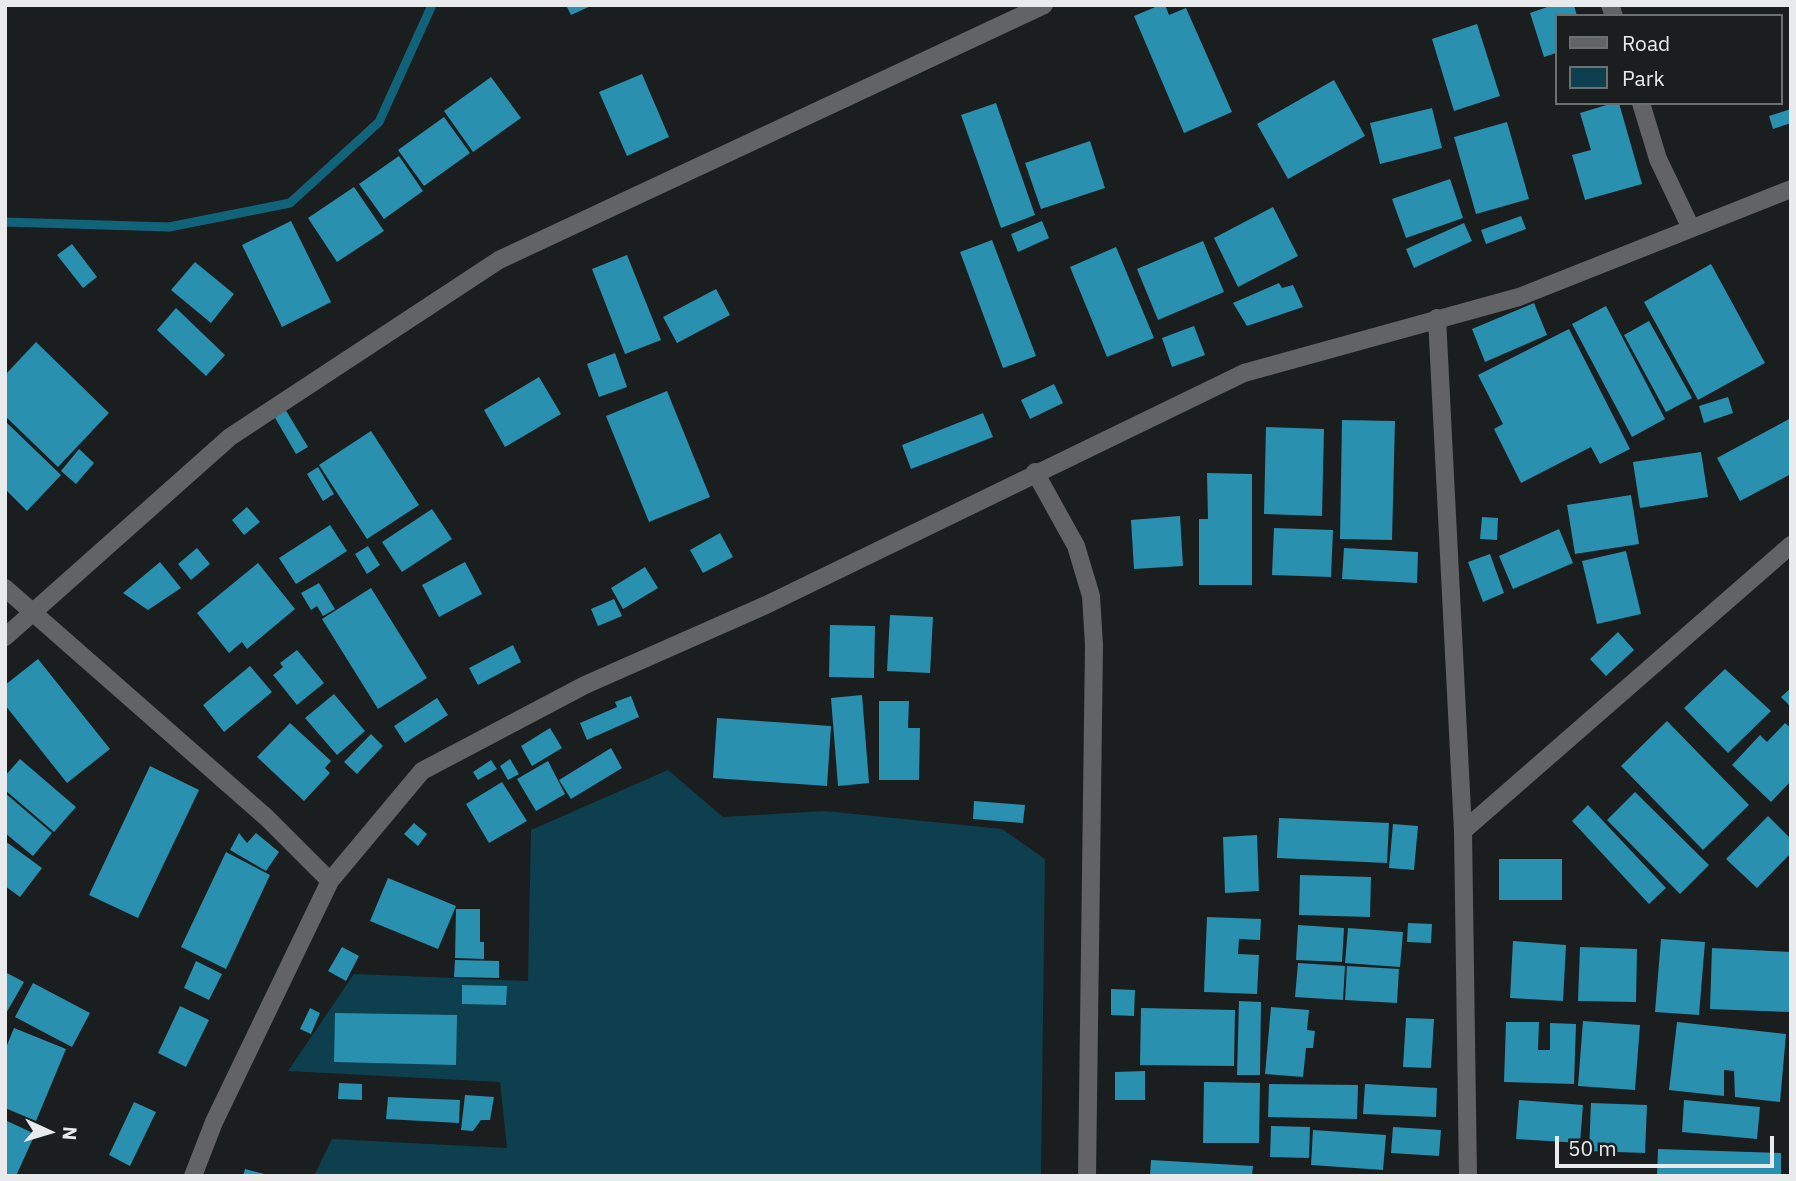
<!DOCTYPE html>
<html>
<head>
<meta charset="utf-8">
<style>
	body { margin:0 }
	#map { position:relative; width:1796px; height:1181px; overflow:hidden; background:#1b1e1f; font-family:"IBM Plex Sans",sans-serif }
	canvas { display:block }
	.frame { position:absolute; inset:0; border:7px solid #e8eaeb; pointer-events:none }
	.legend { position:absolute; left:1555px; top:14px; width:228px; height:91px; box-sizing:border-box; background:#1b1e1f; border:2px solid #6d7071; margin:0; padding:9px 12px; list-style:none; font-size:21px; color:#e8eaeb }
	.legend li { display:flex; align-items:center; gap:14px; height:35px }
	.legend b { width:35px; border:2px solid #6d7071 }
	.north { position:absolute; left:14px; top:1097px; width:70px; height:70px; -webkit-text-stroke:5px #1b1e1f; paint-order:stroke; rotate:94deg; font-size:19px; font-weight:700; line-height:28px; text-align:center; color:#e8eaeb }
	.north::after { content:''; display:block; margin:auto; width:24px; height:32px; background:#e8eaeb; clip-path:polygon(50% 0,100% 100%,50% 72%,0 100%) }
	.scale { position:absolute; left:1555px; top:1136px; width:219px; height:32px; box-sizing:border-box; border:4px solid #e8eaeb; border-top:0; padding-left:9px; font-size:21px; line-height:24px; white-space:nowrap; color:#e8eaeb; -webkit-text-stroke:5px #1b1e1f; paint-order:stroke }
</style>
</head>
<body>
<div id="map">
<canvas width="1796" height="1181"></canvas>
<div class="frame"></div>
<ul class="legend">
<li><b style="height:9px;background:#626364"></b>Road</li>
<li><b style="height:19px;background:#0d3f4e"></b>Park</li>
</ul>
<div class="north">N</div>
<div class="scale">50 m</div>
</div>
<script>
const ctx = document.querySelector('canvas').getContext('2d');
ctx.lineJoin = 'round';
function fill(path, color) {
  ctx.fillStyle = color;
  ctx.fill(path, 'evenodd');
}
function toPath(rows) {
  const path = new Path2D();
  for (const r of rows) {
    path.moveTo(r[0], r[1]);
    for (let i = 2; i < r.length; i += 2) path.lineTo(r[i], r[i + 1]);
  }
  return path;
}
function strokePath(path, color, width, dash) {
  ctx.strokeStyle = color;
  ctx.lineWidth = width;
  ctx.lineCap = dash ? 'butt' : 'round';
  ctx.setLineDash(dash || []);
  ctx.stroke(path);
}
fill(toPath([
	[668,770,723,817,825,811,1002,829,1045,859,1041,1176,314,1176,332,1139,507,1148,500,1082,288,1071,354,974,528,981,531,830]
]), '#0d3f4e');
strokePath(toPath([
	[5,222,169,227,290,203,379,122,432,5]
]), '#11637a', 9);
fill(toPath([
	[566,5,593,5,571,15],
	[1160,5,1165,5,1169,15,1186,8,1232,112,1184,133,1134,16],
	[1553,5,1574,5,1577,16,1556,16,1556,53,1544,57,1530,13],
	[1477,24,1500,96,1454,111,1432,39],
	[642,74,669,137,627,156,599,92],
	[491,77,521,118,473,152,444,111],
	[1334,80,1365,136,1288,179,1257,124],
	[996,103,1035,215,1001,228,961,115],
	[1613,103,1619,103,1642,184,1585,200,1572,155,1591,150,1580,113],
	[1432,108,1442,148,1380,164,1370,123],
	[1791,109,1791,123,1773,129,1769,116],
	[444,117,470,153,424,186,398,150],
	[1507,122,1529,199,1476,214,1454,137],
	[1090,141,1105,188,1041,209,1025,163],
	[399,156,423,191,384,219,359,184],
	[1450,179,1463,218,1406,238,1392,199],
	[354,187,384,231,337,262,308,218],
	[1273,207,1298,256,1238,287,1214,238],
	[1521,216,1526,229,1486,244,1481,230],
	[291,221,331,302,282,327,242,245],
	[1042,221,1049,238,1018,252,1011,234],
	[1464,223,1472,241,1414,268,1406,249],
	[992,240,1036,356,1003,368,960,252],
	[1203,241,1224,292,1158,320,1137,269],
	[72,244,97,277,83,288,57,255],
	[1116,247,1154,338,1107,357,1070,267],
	[627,255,661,340,625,354,592,269],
	[195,262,234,294,211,323,171,290],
	[1711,264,1765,363,1698,400,1644,302],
	[1279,283,1282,288,1293,285,1303,307,1247,326,1233,303],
	[716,289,730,315,677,343,663,317],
	[1534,303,1547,335,1485,362,1472,329],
	[1606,306,1665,419,1632,437,1572,324],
	[176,308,225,355,206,376,157,330],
	[1649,321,1692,398,1666,412,1624,335],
	[1194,326,1205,355,1172,367,1162,338],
	[1569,329,1630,449,1600,464,1591,447,1521,483,1494,429,1503,424,1478,375],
	[36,342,109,413,58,467,5,416,5,375],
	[615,353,627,387,599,397,587,364],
	[539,377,561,414,505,447,484,410],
	[1054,384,1063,403,1030,419,1021,400],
	[667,391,710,497,649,522,606,416],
	[1728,397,1733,413,1704,423,1699,406],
	[285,409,308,447,296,454,274,416],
	[983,413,993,437,911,469,902,445],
	[1791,418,1791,474,1740,501,1717,458],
	[1342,420,1395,421,1392,540,1340,539],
	[5,421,61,475,27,511,5,489],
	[1266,427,1324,429,1322,516,1264,514],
	[371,431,419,505,367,539,319,465],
	[79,449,94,463,76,484,61,471],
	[1701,452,1708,497,1640,508,1633,462],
	[318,467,334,494,323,501,307,474],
	[1207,473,1252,474,1252,585,1199,585,1199,519,1208,519],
	[1631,495,1639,544,1575,554,1567,505],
	[247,507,260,522,244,535,232,520],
	[432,509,452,539,402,572,382,542],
	[1180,516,1183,566,1134,569,1131,520],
	[1482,517,1498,518,1497,540,1480,539],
	[330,525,347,551,296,584,279,558],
	[1274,528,1333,530,1331,577,1272,575],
	[1559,529,1573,563,1513,589,1499,556],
	[720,533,733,557,703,573,690,550],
	[368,546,380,565,367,574,355,554],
	[197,548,210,564,191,580,178,564],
	[1344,548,1418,552,1417,583,1342,579],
	[1626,551,1641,614,1597,624,1582,561],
	[1490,554,1504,593,1483,602,1468,562],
	[160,562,181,588,148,610,123,593],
	[465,562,482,594,439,617,422,585],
	[258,563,295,609,247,649,242,642,229,653,197,613],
	[645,567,658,588,623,609,611,588],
	[319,583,335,609,323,616,317,606,311,610,301,593],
	[371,588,427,678,378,709,322,619],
	[614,599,622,616,598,626,591,609],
	[890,615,933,617,930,673,887,671],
	[830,625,875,626,874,678,829,677],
	[1618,632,1634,650,1606,676,1590,659],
	[513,645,521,662,478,685,469,668],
	[297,650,324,683,297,705,273,675,283,667,280,663],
	[38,659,110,749,67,783,5,705,5,685],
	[250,666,272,692,224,732,203,705],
	[1725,669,1771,711,1728,753,1684,708],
	[1791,688,1791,707,1781,697],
	[334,694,365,731,337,755,305,718],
	[862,695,869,783,838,786,831,698],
	[631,696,639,717,587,740,580,723,617,707,615,702],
	[437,698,448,715,405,743,394,726],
	[879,701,909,701,908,728,920,728,919,780,879,780],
	[717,718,831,726,827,786,713,778],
	[1667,721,1749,805,1703,850,1621,766],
	[290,723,331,761,325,768,330,773,304,801,257,757],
	[1785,723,1791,728,1791,781,1771,802,1732,765,1760,735,1767,742],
	[550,728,562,748,532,766,521,746],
	[371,734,383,746,357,774,344,762],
	[611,748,622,768,571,799,559,780],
	[20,759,76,807,54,832,5,790,5,776],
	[510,759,519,774,508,780,500,766],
	[491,760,497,769,478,780,473,772],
	[548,761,565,794,536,811,517,779],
	[150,766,199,790,138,918,89,895],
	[502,782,527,821,489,843,466,804],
	[1635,792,1709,865,1680,894,1607,820],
	[5,793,52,833,33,856,5,833],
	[974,801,1025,805,1023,823,973,819],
	[1588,805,1666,888,1649,904,1572,821],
	[1768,816,1791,839,1791,853,1757,888,1726,859],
	[1279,818,1389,823,1387,863,1277,858],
	[414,823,427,834,418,846,404,834],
	[1393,824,1418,826,1414,870,1389,868],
	[239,833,247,843,256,833,279,852,266,871,230,850],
	[1257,835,1259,891,1225,893,1223,837],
	[5,841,42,868,20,897,5,886],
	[226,852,270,875,226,969,181,947],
	[1499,859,1562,859,1562,900,1499,900],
	[1300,875,1371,877,1370,917,1299,915],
	[388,878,456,906,438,949,370,921],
	[456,909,480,909,480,942,484,942,484,959,455,958],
	[1207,917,1261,919,1260,940,1239,939,1238,954,1259,955,1257,994,1204,992],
	[1408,923,1432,924,1431,943,1407,942],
	[1298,925,1344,928,1342,962,1296,960],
	[1348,928,1403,932,1400,967,1345,963],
	[1661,939,1705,942,1699,1015,1655,1012],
	[1513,941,1566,945,1563,1001,1510,998],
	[342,947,359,956,346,981,328,971],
	[1580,947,1637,949,1636,1002,1578,1001],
	[1712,948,1791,952,1789,1012,1710,1009],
	[455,960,499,961,499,978,454,977],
	[196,961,222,974,209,1000,184,988],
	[1298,963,1345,966,1343,1000,1295,997],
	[1347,966,1399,969,1397,1003,1345,1000],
	[5,972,24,982,5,1015],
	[33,983,90,1013,72,1047,15,1017],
	[462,985,507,986,506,1005,462,1004],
	[1111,989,1135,990,1134,1016,1111,1015],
	[1239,1001,1261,1002,1260,1075,1237,1075],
	[180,1006,209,1020,186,1067,158,1053],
	[1271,1007,1309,1010,1307,1030,1315,1031,1313,1048,1306,1048,1303,1077,1265,1074],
	[310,1008,320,1013,311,1034,300,1029],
	[1141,1008,1235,1010,1234,1066,1140,1065],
	[335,1013,457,1015,456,1065,334,1062],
	[1406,1018,1434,1019,1431,1068,1403,1067],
	[1583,1021,1640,1025,1635,1090,1578,1086],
	[1506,1022,1539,1022,1538,1050,1550,1050,1550,1023,1576,1024,1574,1084,1504,1082],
	[1677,1022,1786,1034,1780,1102,1735,1097,1734,1071,1724,1070,1724,1096,1669,1090],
	[14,1028,66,1049,36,1121,5,1108,5,1050],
	[1145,1071,1145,1100,1115,1100,1115,1072],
	[1204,1082,1260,1083,1259,1143,1203,1143],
	[339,1083,362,1084,362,1100,338,1099],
	[1269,1084,1358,1085,1357,1119,1268,1117],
	[1365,1084,1437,1088,1436,1117,1363,1114],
	[465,1095,494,1097,490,1120,481,1120,473,1131,461,1130],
	[388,1097,460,1100,459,1123,386,1119],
	[1519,1100,1583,1105,1580,1143,1516,1139],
	[1684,1100,1760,1107,1757,1139,1682,1132],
	[134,1102,156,1112,130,1166,109,1155],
	[1591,1103,1647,1105,1645,1153,1589,1151],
	[5,1120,35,1134,16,1176,5,1176],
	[1271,1126,1310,1127,1309,1158,1270,1157],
	[1393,1127,1441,1130,1439,1156,1391,1153],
	[1313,1130,1386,1135,1383,1170,1311,1165],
	[1658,1149,1781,1153,1781,1176,1657,1176],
	[1151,1160,1253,1166,1252,1176,1150,1176],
	[245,1169,268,1175,268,1176,243,1176]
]), '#2990af');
strokePath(toPath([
	[1610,5,1614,16],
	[1641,103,1658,159,1691,228],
	[1437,318,1463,831,1468,1176],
	[1035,472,1076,546,1091,596,1094,645,1087,1176],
	[5,588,267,818,330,881],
	[5,637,230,437,499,260,1044,5],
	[1463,831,1791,545],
	[193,1176,214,1122,330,881,422,771,585,685,766,605,1244,373,1519,297,1791,189]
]), '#626364', 18);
</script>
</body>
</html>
